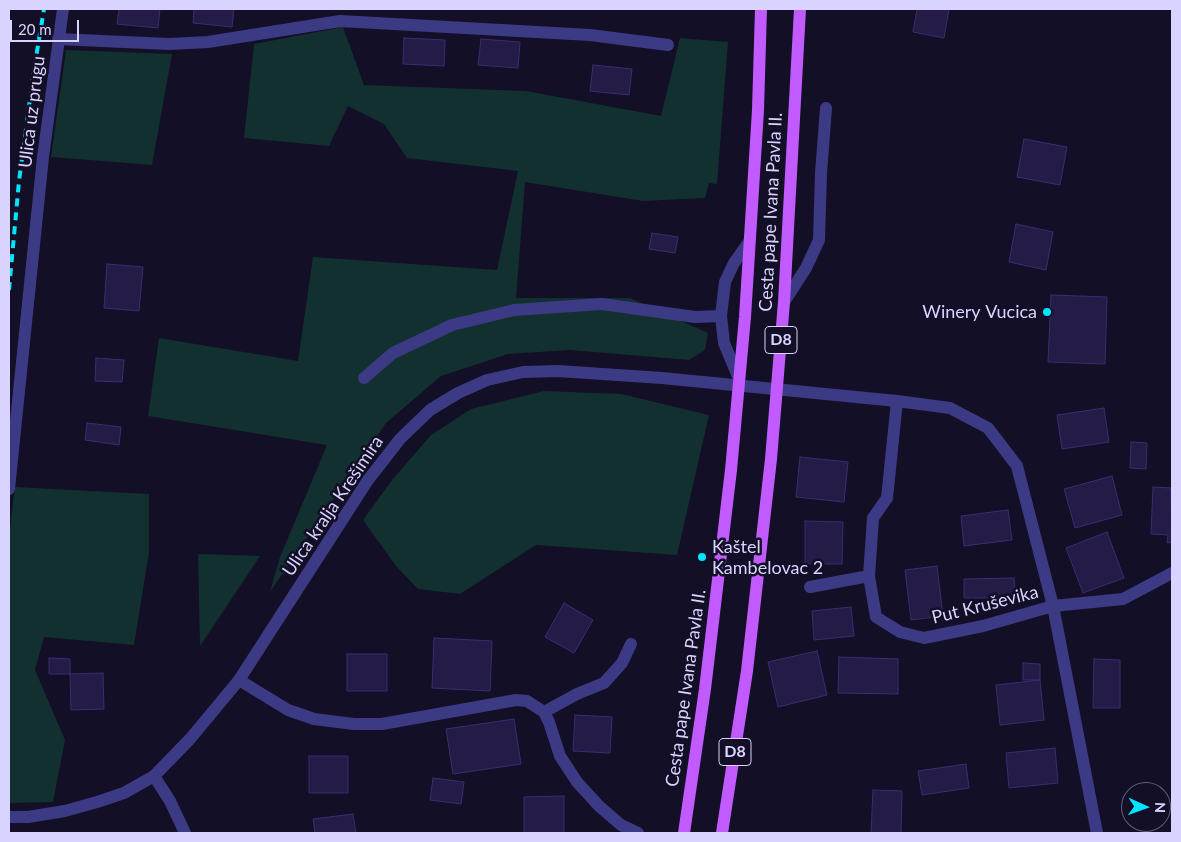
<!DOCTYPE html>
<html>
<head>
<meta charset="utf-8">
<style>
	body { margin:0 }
	#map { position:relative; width:1181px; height:842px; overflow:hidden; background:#130f26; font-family:Lato,sans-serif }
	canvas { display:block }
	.frame { position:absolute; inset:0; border:10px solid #d9d4ff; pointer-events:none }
	.north { position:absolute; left:1121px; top:782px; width:50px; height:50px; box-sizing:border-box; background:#130f26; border:1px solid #625e7d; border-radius:50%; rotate:92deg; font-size:14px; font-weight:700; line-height:20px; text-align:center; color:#d9d4ff }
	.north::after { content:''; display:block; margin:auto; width:18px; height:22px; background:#00e5ff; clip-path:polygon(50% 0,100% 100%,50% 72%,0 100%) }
	.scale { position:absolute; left:10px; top:20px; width:69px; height:22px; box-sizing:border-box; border:2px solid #d9d4ff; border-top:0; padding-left:6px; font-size:15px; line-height:18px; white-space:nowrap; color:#d9d4ff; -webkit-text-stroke:4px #130f26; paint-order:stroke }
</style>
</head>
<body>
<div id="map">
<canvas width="1181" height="842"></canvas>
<div class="frame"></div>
<div class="north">N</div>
<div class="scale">20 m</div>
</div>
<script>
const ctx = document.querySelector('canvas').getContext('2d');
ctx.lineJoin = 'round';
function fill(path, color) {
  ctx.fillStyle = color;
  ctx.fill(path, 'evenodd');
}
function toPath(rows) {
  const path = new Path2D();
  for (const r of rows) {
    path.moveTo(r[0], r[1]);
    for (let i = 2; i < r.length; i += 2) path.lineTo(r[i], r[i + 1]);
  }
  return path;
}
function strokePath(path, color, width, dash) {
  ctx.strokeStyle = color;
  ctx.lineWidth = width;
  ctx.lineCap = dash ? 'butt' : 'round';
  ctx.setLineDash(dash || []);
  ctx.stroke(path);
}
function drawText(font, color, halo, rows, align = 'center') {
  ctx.font = font + ' Lato,sans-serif';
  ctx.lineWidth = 5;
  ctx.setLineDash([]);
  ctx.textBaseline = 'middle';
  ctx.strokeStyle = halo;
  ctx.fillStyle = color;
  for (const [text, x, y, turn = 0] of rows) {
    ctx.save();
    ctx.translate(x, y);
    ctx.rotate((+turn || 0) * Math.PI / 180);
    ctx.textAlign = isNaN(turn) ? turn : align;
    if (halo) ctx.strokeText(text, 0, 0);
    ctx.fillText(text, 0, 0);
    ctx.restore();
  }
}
fill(toPath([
	[343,27,364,85,526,91,661,116,680,38,728,42,717,184,709,183,705,198,643,201,525,182,516,298,630,298,708,333,705,350,689,360,570,350,508,354,441,376,386,423,270,592,280,557,327,445,148,416,159,338,298,361,313,257,497,270,518,171,407,158,384,124,348,106,329,146,244,138,254,44],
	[66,50,172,54,152,165,51,157],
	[544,391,621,394,709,415,677,555,536,545,460,594,418,589,396,566,363,520,392,480,431,435,471,409],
	[15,487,149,494,149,552,134,645,44,637,35,670,65,740,53,802,9,803,9,537],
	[198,554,260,556,200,646]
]), '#12302f');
const building = toPath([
	[119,9,160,9,158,28,117,24,119,9],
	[194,9,234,9,232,27,193,23,194,9],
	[917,9,949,9,944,38,913,32,917,9],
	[404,38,445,40,444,66,403,64,404,38],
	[481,39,520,42,518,68,478,65,481,39],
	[593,65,632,69,629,95,590,91,593,65],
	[1024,139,1067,147,1060,185,1017,177,1024,139],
	[1016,224,1053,232,1046,270,1009,262,1016,224],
	[652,233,678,237,675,253,649,249,652,233],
	[107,264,143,267,139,311,104,308,107,264],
	[1051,295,1107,297,1105,364,1048,362,1051,295],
	[96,358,124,360,122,382,95,381,96,358],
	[1104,408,1109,442,1062,449,1057,415,1104,408],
	[87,423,121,427,119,445,85,440,87,423],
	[1131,442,1147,443,1146,469,1130,468,1131,442],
	[800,457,848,462,844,502,796,497,800,457],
	[1112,476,1122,515,1075,528,1064,489,1112,476],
	[1153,487,1171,488,1172,542,1167,543,1168,535,1151,534,1153,487],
	[1008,510,1012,540,964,546,961,516,1008,510],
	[805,521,843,522,842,564,805,564,805,521],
	[1107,532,1124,578,1083,593,1066,548,1107,532],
	[937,566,943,616,911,620,905,570,937,566],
	[1014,578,1015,598,964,598,964,579,1014,578],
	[564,603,593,620,574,653,545,637,564,603],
	[851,607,854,636,814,640,812,611,851,607],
	[434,638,492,641,490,691,432,688,434,638],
	[817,651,827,695,778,707,768,662,817,651],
	[347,654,387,654,387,691,347,691,347,654],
	[839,657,898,659,898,694,838,693,839,657],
	[49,658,70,659,70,674,49,674,49,658],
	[1094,659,1120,660,1120,708,1093,708,1094,659],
	[1023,663,1040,664,1040,680,1023,680,1023,663],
	[103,673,104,709,71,710,70,674,103,673],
	[1040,680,1044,720,1000,725,996,685,1040,680],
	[575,715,612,717,610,753,573,751,575,715],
	[514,719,521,764,453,774,446,729,514,719],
	[1055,748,1058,783,1009,788,1006,753,1055,748],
	[309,756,348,756,348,793,309,793,309,756],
	[966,764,969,788,922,795,918,771,966,764],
	[433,778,464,782,461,804,430,800,433,778],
	[873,790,902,791,901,833,871,833,873,790],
	[564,796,564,833,524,833,524,797,564,796],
	[353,814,356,833,315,833,313,819,353,814]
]);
fill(building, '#241b47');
strokePath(building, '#3b2d73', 1);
strokePath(toPath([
	[58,39,169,44,208,42,340,21,590,35,668,45],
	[784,302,806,268,819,240,821,173,826,108],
	[364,378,393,353,452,325,514,310,602,304,695,317,721,316],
	[739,379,724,343,721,316,725,282,734,263,749,242],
	[897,401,887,498,873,518,869,576,876,617,900,632,924,638,983,626,1053,606],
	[810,587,869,576],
	[544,712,577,694,604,683,622,663,631,644]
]), '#3d3a85', 12);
strokePath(toPath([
	[9,489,43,157,63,9],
	[1053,606,1123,599,1172,573],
	[239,680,288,710,314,719,354,724,382,724,516,700,527,701,544,712,549,722,560,756,577,782,599,806,621,825,638,833]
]), '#3d3a85', 12);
strokePath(toPath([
	[154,776,170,801,185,833],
	[9,817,28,817,65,811,97,802,124,793,154,776,190,739,239,680,368,480,400,439,430,410,458,393,487,380,523,372,558,371,662,378,897,401,950,408,988,428,1017,466,1053,606,1097,833]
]), '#3d3a85', 12);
strokePath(toPath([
	[684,833,705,689,731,470,745,317,758,110,761,9],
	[722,833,747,671,771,459,784,302,800,9]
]), '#c25bff', 12);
strokePath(toPath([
	[9,290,19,181,34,70,44,9]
]), '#00e5ff', 4, [8, 6]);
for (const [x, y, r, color] of [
	[1047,312,5,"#00e5ff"],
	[702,557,5,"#00e5ff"]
]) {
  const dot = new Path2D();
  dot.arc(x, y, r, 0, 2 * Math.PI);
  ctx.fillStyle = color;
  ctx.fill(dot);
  strokePath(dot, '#130f26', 2);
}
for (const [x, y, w] of [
	[781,340,32],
	[735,752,32]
]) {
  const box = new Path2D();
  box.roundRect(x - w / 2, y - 13.5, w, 27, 4);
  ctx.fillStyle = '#130f26';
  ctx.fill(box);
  strokePath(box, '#d9d4ff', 1);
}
drawText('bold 16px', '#d9d4ff', null, [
	["D8",781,340],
	["D8",735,752]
]);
drawText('18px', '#d9d4ff', '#130f26', [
	["Ulica uz prugu",32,112,-83],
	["Cesta pape Ivana Pavla II.",771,212,-87],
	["Ulica kralja Krešimira",333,506,-56],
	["Put Kruševika",985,605,-14],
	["Cesta pape Ivana Pavla II.",686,688,-82]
]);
drawText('18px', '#d9d4ff', '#130f26', [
	["Winery Vucica",1037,312],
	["Kaštel",712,547,"left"],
	["Kambelovac 2",712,568,"left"]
], 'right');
</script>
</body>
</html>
